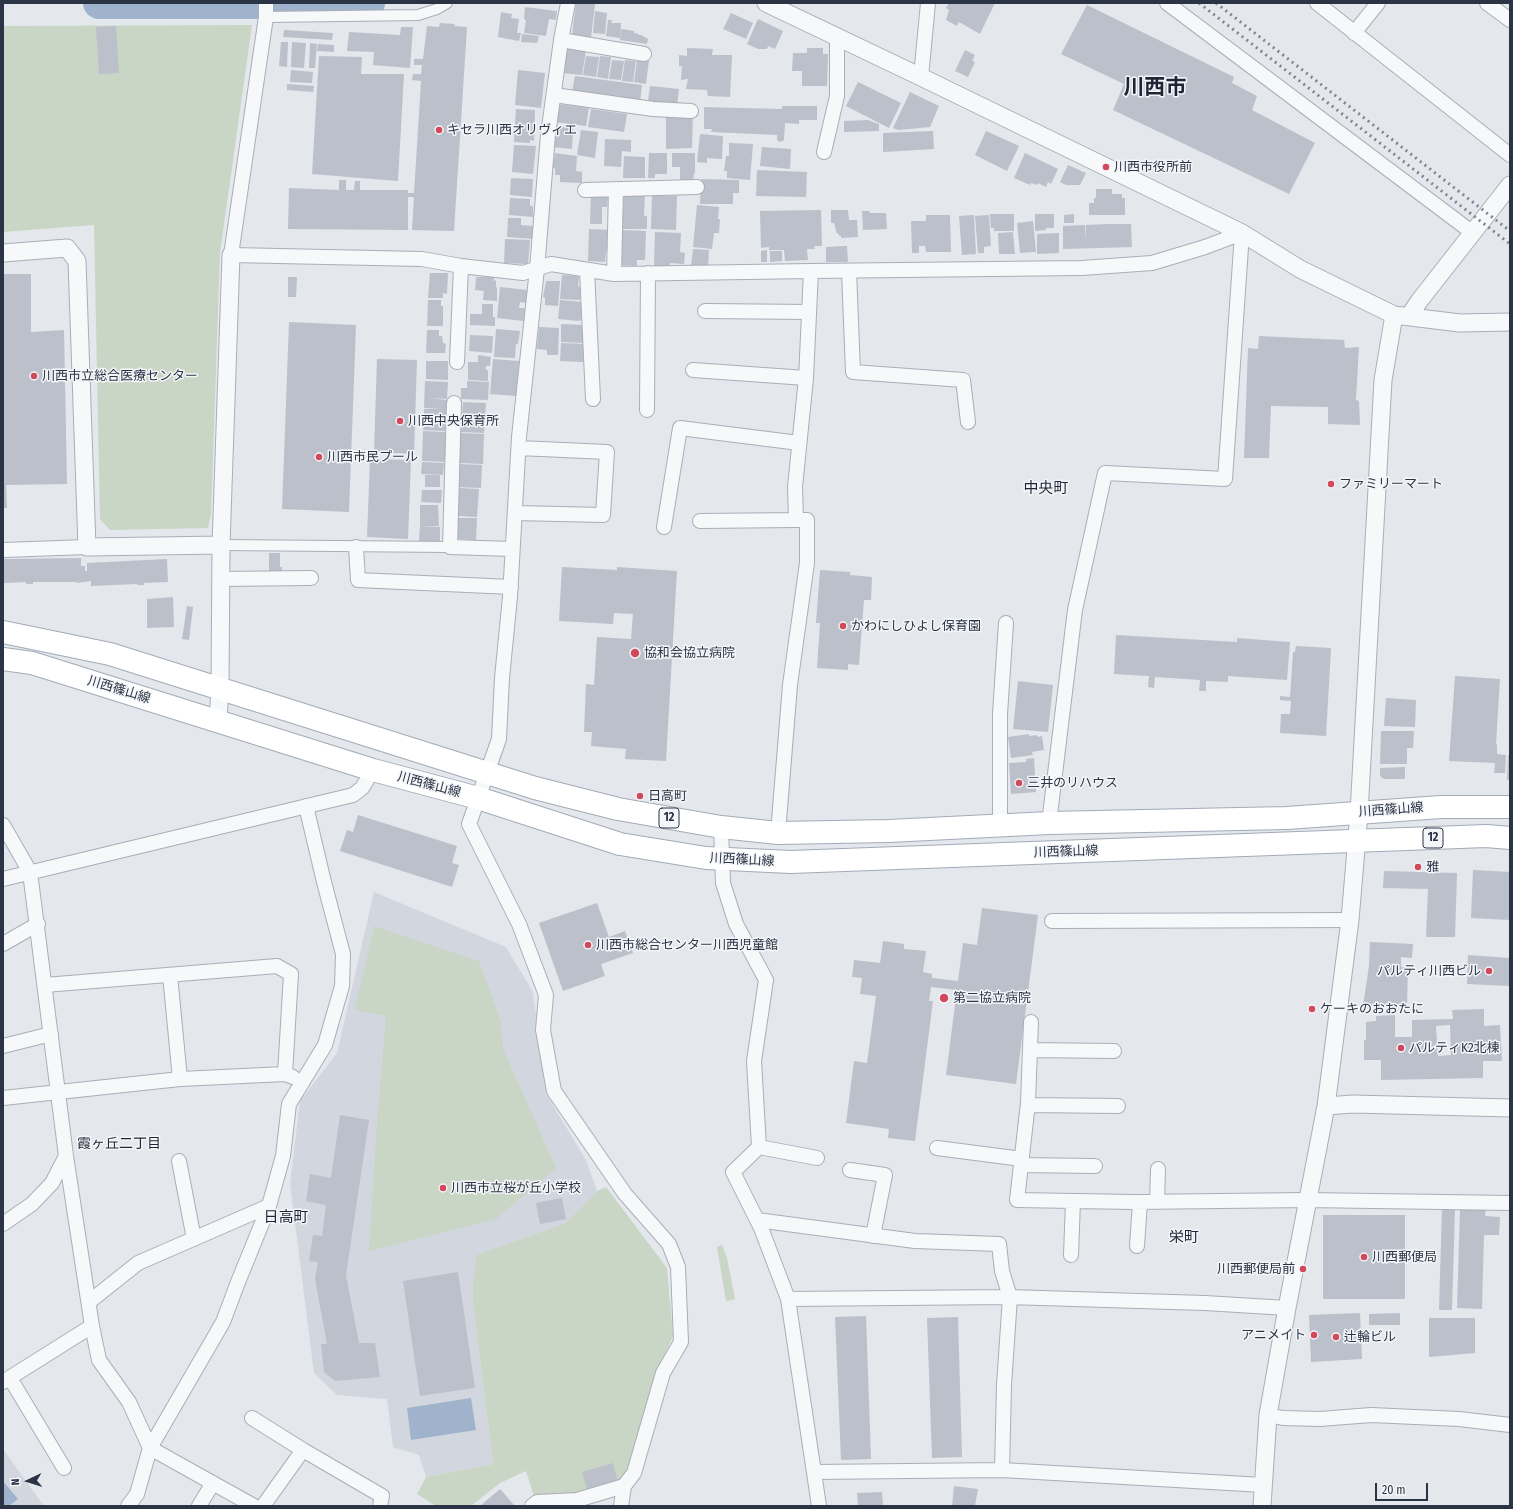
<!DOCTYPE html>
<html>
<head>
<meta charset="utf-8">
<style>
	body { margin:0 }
	#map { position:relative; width:1513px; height:1509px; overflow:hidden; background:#e4e7ec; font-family:"Fira Sans Condensed",sans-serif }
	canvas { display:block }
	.frame { position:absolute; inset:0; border:4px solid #2b3445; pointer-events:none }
	.north { position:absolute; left:8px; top:1461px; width:40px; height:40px; -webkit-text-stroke:3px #f4f6f9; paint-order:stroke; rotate:266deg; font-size:11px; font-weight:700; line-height:16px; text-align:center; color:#2b3445 }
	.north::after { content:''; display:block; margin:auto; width:14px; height:18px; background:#2b3445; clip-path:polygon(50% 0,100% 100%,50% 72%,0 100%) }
	.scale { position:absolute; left:1375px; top:1483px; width:53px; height:18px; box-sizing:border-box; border:2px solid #2b3445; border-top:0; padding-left:5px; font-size:12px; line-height:14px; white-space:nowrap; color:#2b3445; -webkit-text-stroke:3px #f4f6f9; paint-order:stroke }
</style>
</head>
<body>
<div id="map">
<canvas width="1513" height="1509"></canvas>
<div class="frame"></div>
<div class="north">N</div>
<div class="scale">20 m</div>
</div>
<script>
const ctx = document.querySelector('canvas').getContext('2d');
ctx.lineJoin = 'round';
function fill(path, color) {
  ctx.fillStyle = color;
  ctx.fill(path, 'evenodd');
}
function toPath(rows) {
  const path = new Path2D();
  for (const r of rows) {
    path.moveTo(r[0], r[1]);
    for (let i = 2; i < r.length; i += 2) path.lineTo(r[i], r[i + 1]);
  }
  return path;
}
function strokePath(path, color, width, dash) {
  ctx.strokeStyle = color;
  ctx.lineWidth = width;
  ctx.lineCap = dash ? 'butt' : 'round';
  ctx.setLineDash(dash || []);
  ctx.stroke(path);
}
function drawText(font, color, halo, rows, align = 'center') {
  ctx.font = font + ' "Fira Sans Condensed","Noto Sans JP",sans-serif';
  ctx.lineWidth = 3;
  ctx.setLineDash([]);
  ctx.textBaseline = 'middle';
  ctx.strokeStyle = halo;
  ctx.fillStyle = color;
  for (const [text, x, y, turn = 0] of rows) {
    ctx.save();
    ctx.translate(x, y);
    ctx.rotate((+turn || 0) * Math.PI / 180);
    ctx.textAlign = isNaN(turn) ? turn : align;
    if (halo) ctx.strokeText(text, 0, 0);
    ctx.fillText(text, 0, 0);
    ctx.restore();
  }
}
fill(toPath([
	[374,892,506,947,533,992,546,1094,586,1160,597,1191,566,1223,476,1255,472,1296,493,1464,426,1477,419,1455,393,1447,387,1399,337,1395,314,1373,290,1184,300,1101,337,1053],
	[3,1449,44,1506,3,1506]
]), '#d2d6de');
fill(toPath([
	[252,25,220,253,211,514,208,528,110,530,100,519,94,225,3,232,3,26],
	[374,926,479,961,501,1022,503,1049,556,1168,496,1219,369,1251,376,1137,386,1016,355,1010],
	[606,1187,667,1268,673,1336,654,1379,642,1420,633,1468,619,1484,576,1496,535,1499,526,1471,500,1483,471,1506,436,1506,417,1494,426,1477,493,1464,472,1296,476,1255,566,1223,597,1191],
	[722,1245,727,1258,735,1299,726,1301,717,1247]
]), '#c9d6c5');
fill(toPath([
	[471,1398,476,1430,411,1440,407,1408],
	[3,1481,18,1499,9,1506,3,1506]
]), '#9fb4cc');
strokePath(toPath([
	[99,3,369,3]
]), '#9fb4cc', 32);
fill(toPath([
	[576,3,595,4,591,38,572,35],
	[949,3,995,3,980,34,959,22,957,26,946,20,949,10,946,8],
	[1087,5,1234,77,1232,83,1257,96,1252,110,1315,143,1289,194,1113,110,1124,84,1061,54],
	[525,7,557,11,556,20,549,19,546,36,524,33,526,20,524,19],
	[595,11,607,13,605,34,593,33],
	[501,12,512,14,511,18,519,19,517,33,521,33,519,41,498,37],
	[731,13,753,23,746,39,723,29],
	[758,19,783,31,775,49,768,46,767,49,758,49,747,44],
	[608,20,612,20,611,23,621,23,620,38,606,36],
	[440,23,455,24,454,26,467,27,454,231,412,230,414,197,408,197,408,230,288,229,289,188,339,190,339,180,346,180,346,190,354,190,355,181,360,181,360,190,408,190,408,193,414,193,421,81,412,80,413,74,421,74,422,65,414,65,414,59,423,59,427,26,439,27],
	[116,26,119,73,99,74,96,27],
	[401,27,413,27,410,68,373,65,374,52,347,51,349,32,400,35],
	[621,29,634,31,634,33,639,34,638,35,641,35,648,39,647,44,620,40],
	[284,30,333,33,332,40,283,37],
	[522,34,539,36,537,43,521,42],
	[281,42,288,42,287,67,279,66],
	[292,42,306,43,304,68,291,67],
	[310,43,317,44,315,68,309,68],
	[318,44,334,45,334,52,317,51],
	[567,48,586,51,582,75,563,73],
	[687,48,713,49,712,55,732,55,730,97,708,96,707,90,686,89,688,79,681,80,682,66,679,66,679,55,687,56],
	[807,48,823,48,823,54,828,54,827,86,802,86,802,71,792,71,793,53,807,53],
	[965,50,975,55,972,61,975,62,968,77,955,71],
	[319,56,362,57,361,74,404,74,398,181,312,174],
	[586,56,599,57,596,77,583,75],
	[600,56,611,57,608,79,597,77],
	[640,59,649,60,646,84,634,82,637,61,640,61],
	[612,60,624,61,621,80,609,79],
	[625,60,636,61,633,82,622,81],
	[291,70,313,72,312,83,290,82],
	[518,70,545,73,541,108,515,105],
	[575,76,642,85,640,103,572,92],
	[858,82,901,103,889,128,846,106],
	[287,84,314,86,313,92,287,90],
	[650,86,679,89,677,106,648,102],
	[910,92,939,106,930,127,898,130,893,128],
	[558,104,589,108,586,126,555,122],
	[782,106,817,106,817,120,799,120,799,124,785,123,784,140,780,142,777,140,777,135,711,132,712,129,704,129,704,107,782,109],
	[516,109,535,110,534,141,530,140,530,143,514,142],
	[591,109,627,114,624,132,588,127],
	[666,113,693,113,692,148,666,149],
	[868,120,879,124,879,131,844,132,844,121],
	[553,126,573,128,572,149,551,147],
	[581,130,598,132,595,158,577,155],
	[933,131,934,149,883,152,883,133],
	[986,131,1019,146,1007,171,975,155],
	[700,134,723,136,722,159,707,158,707,163,697,162],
	[605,139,631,140,631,152,622,151,621,167,604,166],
	[729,143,753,144,750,180,727,178,727,171,724,171,726,156,729,156],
	[514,145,536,146,533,174,512,172],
	[762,147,791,149,790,169,760,166],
	[555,153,577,156,576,171,582,172,582,183,560,182,560,175,555,175,555,168,553,168],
	[649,153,667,153,667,174,655,174,655,178,648,178],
	[672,153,695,153,695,173,694,173,693,181,680,182,680,167,672,167],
	[1025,153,1058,169,1051,184,1048,182,1046,187,1038,183,1037,185,1031,183,1030,185,1014,178],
	[624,156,645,157,645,178,623,178],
	[1068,165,1086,173,1080,185,1066,185,1060,182],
	[757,170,807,172,806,197,756,196],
	[511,178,533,179,532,197,510,195],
	[701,179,739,180,739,193,733,193,733,204,700,204],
	[1096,189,1112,189,1112,194,1122,194,1122,198,1125,198,1125,215,1089,215,1089,203,1094,203,1094,198,1096,198],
	[624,194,645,194,644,216,647,216,647,229,622,229],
	[591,195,608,195,607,207,602,207,602,224,590,224],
	[652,196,677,196,676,230,651,229],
	[510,198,530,199,530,206,533,206,533,217,509,215],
	[697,205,719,207,718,219,720,219,719,233,714,233,712,249,693,247],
	[821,210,822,246,814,246,815,249,807,249,808,260,785,261,784,250,769,250,769,247,761,248,760,211],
	[831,210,848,210,849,220,857,220,858,237,841,238,841,236,839,236,839,233,837,234,834,223,831,223],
	[862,211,869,211,870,213,886,213,887,229,863,230],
	[990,214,1014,214,1014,231,994,231,994,228,991,228],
	[1035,214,1054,214,1054,228,1046,228,1046,230,1035,231],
	[1074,214,1074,223,1064,223,1064,215],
	[926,215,950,215,951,252,926,252,925,246,919,246,919,253,912,253,911,221,926,221],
	[974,215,976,254,962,255,959,216],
	[989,215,991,246,984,247,984,253,978,253,975,216],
	[508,218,521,218,521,225,533,226,533,239,507,237],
	[1033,221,1036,252,1020,253,1017,223],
	[1108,224,1131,224,1132,247,1063,249,1063,226,1085,225,1085,241,1086,225],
	[589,229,610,230,609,251,606,251,605,262,588,261],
	[621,230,646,231,645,260,637,260,637,266,619,265],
	[655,232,681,233,680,252,685,253,684,264,670,263,670,266,654,266],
	[1013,232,1015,254,999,254,998,233],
	[1059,233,1059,253,1037,254,1037,234],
	[505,239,530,240,528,264,504,263],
	[847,246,848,262,826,262,826,247],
	[693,249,709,250,708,266,691,266],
	[767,250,767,262,761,262,761,251],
	[770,251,782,251,782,261,770,262],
	[430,273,448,273,447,294,443,293,443,298,428,298],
	[3,274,31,274,31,332,64,330,67,484,6,485,7,508,3,508],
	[562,275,579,276,578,286,581,288,580,300,560,299],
	[288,277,297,277,296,297,288,297],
	[476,277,494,277,494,281,496,280,496,287,497,288,497,301,483,300,484,291,475,290],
	[546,281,560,281,558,306,545,305,545,298,543,297],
	[500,287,527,290,526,303,520,302,519,308,525,308,524,321,497,318],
	[428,300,441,300,441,306,443,306,443,326,427,326],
	[560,300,583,302,581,320,579,321,558,319],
	[482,304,493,304,493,317,495,317,495,326,470,325,470,314,482,314],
	[289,322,356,325,349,512,282,509],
	[561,324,584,325,584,343,561,342],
	[539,327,559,328,558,355,547,355,547,350,537,349],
	[496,329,520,331,518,344,516,344,515,358,494,357],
	[427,330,439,330,439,336,442,336,443,343,446,344,445,353,426,353],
	[470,335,493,336,492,353,469,351],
	[1259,336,1344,340,1345,348,1359,347,1356,400,1359,401,1360,425,1328,424,1328,407,1271,406,1269,458,1244,458,1248,348,1258,349],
	[561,343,584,344,583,362,560,361],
	[478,355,491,357,490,366,486,366,486,370,488,370,488,381,468,380,468,362,478,362],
	[377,359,417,360,414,454,374,452],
	[493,359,519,361,516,396,490,394],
	[426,361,448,361,448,380,426,379],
	[425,381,448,382,447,399,429,398,447,400,445,431,423,430,424,409,443,409,424,408],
	[467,381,489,382,488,400,461,399,461,388,467,388],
	[463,402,486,403,484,433,461,432],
	[423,431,445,432,445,462,422,461],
	[461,433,484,434,483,464,459,463],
	[370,459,411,460,408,539,367,537],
	[422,462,444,463,443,475,421,474],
	[458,464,482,465,481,488,456,487],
	[425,475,440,475,440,487,425,487],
	[459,488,479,489,477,517,458,516],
	[422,490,442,490,441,503,421,502],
	[420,505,438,505,439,526,420,526],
	[458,518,477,518,476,540,457,539],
	[420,526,440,527,440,542,419,541],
	[269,553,280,553,280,567,282,567,282,571,269,571],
	[81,558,81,566,85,566,85,571,87,571,87,563,167,559,168,582,144,583,144,585,137,585,137,584,91,586,91,581,77,583,77,582,33,582,33,584,26,584,26,582,3,583,3,559],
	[562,567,617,570,617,567,677,571,666,761,625,759,626,749,591,746,592,732,584,732,586,684,594,685,597,637,631,639,633,614,614,613,613,624,559,621],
	[820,570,850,572,850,575,872,577,871,600,864,600,859,665,848,664,848,670,817,668,820,623,816,623],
	[173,597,174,627,147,628,147,599],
	[187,606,193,607,189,640,182,639],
	[1116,635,1237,642,1237,638,1290,642,1287,680,1228,676,1228,682,1206,681,1206,691,1199,691,1200,680,1155,677,1154,688,1148,687,1149,676,1114,674],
	[1296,646,1331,648,1326,736,1280,733,1281,714,1290,714,1291,701,1280,700,1280,696,1290,697,1293,652,1295,652],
	[1455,676,1500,679,1496,744,1497,745,1497,754,1506,755,1505,773,1494,773,1495,763,1449,761],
	[1018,681,1053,685,1048,732,1013,729],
	[1386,698,1416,700,1415,727,1384,726],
	[1381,731,1414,731,1413,748,1407,748,1407,764,1380,764],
	[1029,734,1029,736,1036,735,1038,737,1042,736,1044,750,1032,752,1033,755,1011,758,1008,737],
	[1508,755,1510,755,1510,780,1507,780],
	[1034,758,1036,792,1011,794,1009,763,1026,762,1026,759],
	[1405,767,1405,779,1384,779,1380,776,1380,768],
	[358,815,457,846,452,863,459,865,452,887,340,851,347,830,353,832],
	[1473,870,1510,872,1510,920,1471,918],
	[1384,871,1457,873,1455,937,1426,937,1428,889,1383,888],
	[597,903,609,937,625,931,633,953,601,964,605,976,563,991,539,923],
	[982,908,1038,915,1016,1084,946,1075,957,990,931,987,929,1001,933,1001,915,1141,888,1138,889,1129,846,1123,854,1061,867,1063,876,996,860,994,862,978,852,977,854,960,880,963,883,941,904,944,904,949,926,951,923,972,932,974,932,978,958,981,963,943,977,945],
	[1370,942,1413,944,1412,958,1401,957,1401,967,1408,967,1407,1007,1363,1006,1369,966],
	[1468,955,1510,958,1510,986,1467,984],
	[1484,1009,1484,1026,1500,1025,1502,1061,1483,1061,1483,1078,1381,1080,1381,1060,1364,1060,1364,1040,1366,1040,1366,1022,1376,1021,1376,1016,1395,1015,1395,1037,1412,1037,1412,1020,1453,1019,1452,1010],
	[1450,1025,1451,1055,1438,1056,1436,1026],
	[340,1115,369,1120,346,1275,359,1343,375,1343,380,1377,335,1381,324,1372,321,1344,327,1344,315,1279,318,1262,309,1261,313,1235,322,1236,326,1205,306,1201,310,1174,331,1178],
	[562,1198,566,1219,540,1224,536,1203],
	[1442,1208,1455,1209,1452,1310,1439,1310],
	[1460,1208,1486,1209,1485,1216,1500,1217,1499,1235,1484,1235,1482,1309,1457,1308],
	[1323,1215,1405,1215,1405,1299,1323,1299],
	[458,1272,475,1388,420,1396,403,1281],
	[1360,1313,1362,1359,1311,1362,1309,1315],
	[1400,1313,1400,1325,1369,1325,1369,1314],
	[866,1316,871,1459,841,1460,835,1317],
	[958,1317,962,1457,932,1458,927,1318],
	[1429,1318,1475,1318,1475,1353,1429,1357],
	[613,1463,618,1481,587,1490,582,1472],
	[954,1486,978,1489,975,1506,952,1506],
	[500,1489,515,1506,480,1506],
	[882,1492,883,1506,858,1506,857,1493]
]), '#bbc0ca');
const pedestrian = toPath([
	[266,17,418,15,437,9,447,3],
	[221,545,450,547]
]);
const minor = toPath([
	[266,3,266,17,231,255,422,259,461,266,523,273,551,264,614,274,811,271],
	[568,3,561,40,548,135,537,269,519,437,510,597,502,678,499,739,469,824,519,924,546,995,543,1030,554,1091,625,1194,669,1244,678,1267,681,1342,663,1373,634,1473,624,1486,621,1506],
	[1167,3,1473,233],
	[1317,3,1510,155],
	[1487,3,1510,20],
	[1354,33,1378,3],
	[561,40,644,54],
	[921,77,928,3],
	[554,95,653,109,691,111],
	[824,152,837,96,837,37],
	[585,190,697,187],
	[587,270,593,399],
	[849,271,853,372,963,380,968,422],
	[614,274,616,189],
	[705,311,809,312],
	[457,362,461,266],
	[693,370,806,378],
	[454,403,450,547,512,549],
	[647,410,648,273],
	[515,513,603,515,607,452,519,448],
	[700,521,796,520],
	[664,527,680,428,799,443],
	[356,547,358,580,511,587],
	[3,550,87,547],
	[220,579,311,578],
	[3,825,30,872,66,1156,52,1183,32,1204,3,1224],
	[1000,826,1000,714,1006,623],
	[721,827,723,883,736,924,766,980,754,1061,759,1147,733,1172,761,1228,788,1299,819,1506],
	[778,833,790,685,807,563,807,520,796,520,795,487,806,378,811,271,1082,268,1152,263,1205,247,1242,233,1225,479,1105,473,1075,610,1049,823],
	[3,879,353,795,362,788,373,770],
	[1052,921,1350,920],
	[3,944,38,924],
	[170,975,180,1079],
	[45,985,277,966,291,974,285,1074],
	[1031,1022,1028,1103,1017,1200,1134,1202,1307,1200,1510,1203],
	[3,1046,51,1034],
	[1030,1050,1114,1051],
	[3,1098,180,1079,285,1074,293,1077],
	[1028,1105,1118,1106],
	[759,1147,817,1158],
	[937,1148,1022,1159],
	[66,1156,92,1326,99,1360,129,1402,150,1448,137,1494,128,1506],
	[179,1161,194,1239],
	[1021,1165,1095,1166],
	[850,1170,885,1175,873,1236],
	[1157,1202,1158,1169],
	[757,1220,915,1241,999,1244,1002,1271,1010,1297,1004,1385,1002,1470],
	[1137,1246,1140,1202],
	[1071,1255,1073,1201],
	[788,1299,1008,1297,1205,1303,1287,1308],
	[89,1302,138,1263,269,1206],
	[10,1378,64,1468],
	[3,1382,92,1326],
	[1268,1415,1283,1418,1320,1419,1371,1415,1459,1419,1510,1425],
	[252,1418,303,1450],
	[814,1472,1002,1470,1263,1485],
	[199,1506,213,1483],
	[254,1506,150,1448,223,1322,238,1282,269,1206,283,1156,289,1104,325,1045,342,986,343,954,324,882,306,806],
	[263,1506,303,1450,382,1496,380,1506],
	[532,1506,537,1502,577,1500,624,1486]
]);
const tertiary = toPath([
	[766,3,921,77,1242,233,1300,269,1394,315,1460,323,1510,322],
	[3,253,67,248,77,261,87,547,221,545,220,689,218,721],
	[1409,316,1420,300,1510,185],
	[221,545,231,255],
	[1326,1106,1353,1104,1510,1108],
	[1262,1506,1268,1415,1287,1308,1326,1106,1350,920,1359,813,1383,380,1394,315]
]);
const primary = toPath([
	[3,632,110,654,535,788,618,809,721,827,778,833,889,831,1049,823,1287,818,1441,807,1510,807],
	[3,659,32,663,373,770,478,798,620,844,706,858,791,862,1486,836,1510,838]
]);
strokePath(pedestrian, '#a9aeb7', 12);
strokePath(minor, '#a9aeb7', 16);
strokePath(tertiary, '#a9aeb7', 19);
strokePath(primary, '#a3abb8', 24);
strokePath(pedestrian, '#f7f8fa', 10);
strokePath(minor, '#f7f8fa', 14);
strokePath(tertiary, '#f7f8fa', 17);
strokePath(primary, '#fff', 22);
strokePath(toPath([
	[1199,3,1510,244],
	[1216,3,1510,231]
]), '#7d8696', 3, [2, 4]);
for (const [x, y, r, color] of [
	[439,130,4,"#d1495b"],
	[1106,167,4,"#d1495b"],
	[34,376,4,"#d1495b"],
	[400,421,4,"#d1495b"],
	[319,457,4,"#d1495b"],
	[1331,484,4,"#d1495b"],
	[843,626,4,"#d1495b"],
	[635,653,5,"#d1495b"],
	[1019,783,4,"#d1495b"],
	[640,796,4,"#d1495b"],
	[1418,867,4,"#d1495b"],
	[588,945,4,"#d1495b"],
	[1489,971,4,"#d1495b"],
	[944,998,5,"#d1495b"],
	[1312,1009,4,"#d1495b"],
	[1401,1048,4,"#d1495b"],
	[443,1188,4,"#d1495b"],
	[1364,1257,4,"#d1495b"],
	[1303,1269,4,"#d1495b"],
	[1314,1335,4,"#d1495b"],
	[1336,1337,4,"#d1495b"]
]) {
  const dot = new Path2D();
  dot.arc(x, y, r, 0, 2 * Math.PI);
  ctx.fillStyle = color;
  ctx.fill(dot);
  strokePath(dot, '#f4f6f9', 1.5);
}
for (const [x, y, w] of [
	[669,818,20],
	[1433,838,20]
]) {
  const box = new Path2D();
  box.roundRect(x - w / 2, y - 10, w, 20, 3);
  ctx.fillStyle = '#f4f6f9';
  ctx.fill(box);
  strokePath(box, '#2b3445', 1);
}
drawText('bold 12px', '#2b3445', null, [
	["12",669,818],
	["12",1433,838]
]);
drawText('13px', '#2b3445', '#f4f6f9', [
	["キセラ川西オリヴィエ",447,130],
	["川西市役所前",1114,167],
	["川西市立総合医療センター",42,376],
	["川西中央保育所",408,421],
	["川西市民プール",327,457],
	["ファミリーマート",1339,484],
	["かわにしひよし保育園",851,626],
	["協和会協立病院",644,653],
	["三井のリハウス",1027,783],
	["日高町",648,796],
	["雅",1426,867],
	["川西市総合センター川西児童館",596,945],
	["パルティ川西ビル",1481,971,"right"],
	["第二協立病院",953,998],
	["ケーキのおおたに",1320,1009],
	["パルティK2北棟",1409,1048],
	["川西市立桜が丘小学校",451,1188],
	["川西郵便局",1372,1257],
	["川西郵便局前",1295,1269,"right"],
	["アニメイト",1306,1335,"right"],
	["辻輪ビル",1344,1337]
], 'left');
drawText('13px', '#2b3445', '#f4f6f9', [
	["川西篠山線",119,690,17],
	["川西篠山線",429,785,15],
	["川西篠山線",1391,810,-4],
	["川西篠山線",1066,852,-2],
	["川西篠山線",742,860,3]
]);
drawText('14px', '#1d2536', '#f4f6f9', [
	["霞ヶ丘二丁目",119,1144]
]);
drawText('15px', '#1d2536', '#f4f6f9', [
	["中央町",1046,489],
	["日高町",286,1218],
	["栄町",1184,1238]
]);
drawText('bold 21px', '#1d2536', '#f4f6f9', [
	["川西市",1155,88]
]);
</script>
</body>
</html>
